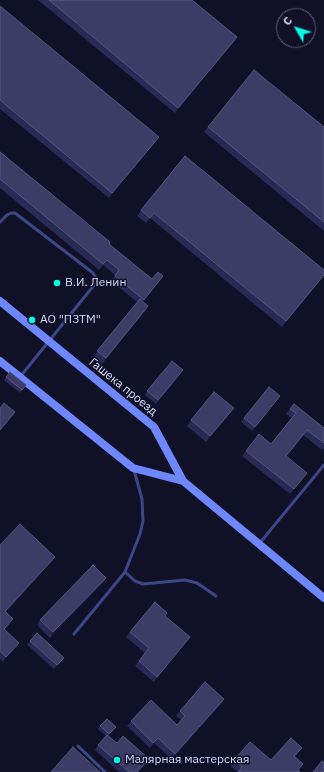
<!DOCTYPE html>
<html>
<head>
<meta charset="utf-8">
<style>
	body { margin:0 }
	#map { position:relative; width:324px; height:772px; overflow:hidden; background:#101027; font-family:"IBM Plex Sans",sans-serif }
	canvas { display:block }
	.north { position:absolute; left:276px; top:8px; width:40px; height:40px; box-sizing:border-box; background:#101027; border:1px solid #60617d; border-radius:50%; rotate:309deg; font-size:11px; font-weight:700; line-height:16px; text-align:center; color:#d7daff }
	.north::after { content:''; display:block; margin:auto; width:14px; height:18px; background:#04fde5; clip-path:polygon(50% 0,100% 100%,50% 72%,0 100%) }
</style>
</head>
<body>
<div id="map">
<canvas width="324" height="772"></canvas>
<div class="north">С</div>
</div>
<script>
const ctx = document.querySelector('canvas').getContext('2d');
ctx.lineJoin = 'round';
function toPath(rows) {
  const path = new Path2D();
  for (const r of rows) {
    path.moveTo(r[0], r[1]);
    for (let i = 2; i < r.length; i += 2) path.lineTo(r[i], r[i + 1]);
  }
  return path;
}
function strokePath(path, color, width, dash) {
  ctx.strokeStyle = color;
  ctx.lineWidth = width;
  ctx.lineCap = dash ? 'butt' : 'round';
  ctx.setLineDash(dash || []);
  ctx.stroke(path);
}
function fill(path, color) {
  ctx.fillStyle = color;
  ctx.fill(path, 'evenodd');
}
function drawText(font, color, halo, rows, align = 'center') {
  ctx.font = font + ' "IBM Plex Sans",sans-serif';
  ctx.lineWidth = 3;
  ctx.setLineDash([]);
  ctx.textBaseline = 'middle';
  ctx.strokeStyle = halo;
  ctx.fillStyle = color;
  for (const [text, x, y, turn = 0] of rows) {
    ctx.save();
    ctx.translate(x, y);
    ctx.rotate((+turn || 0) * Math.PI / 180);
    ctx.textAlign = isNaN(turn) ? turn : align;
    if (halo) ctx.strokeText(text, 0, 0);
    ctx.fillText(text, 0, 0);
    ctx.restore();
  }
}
strokePath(toPath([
	[0,222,7,215,11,213,15,213,93,273,96,278,95,284,20,377],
	[259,544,324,465],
	[125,572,135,581,143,584,185,580,197,583,216,596],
	[74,634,125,572,140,534,143,521,142,499,134,470],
	[78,746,105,772]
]), '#3b4786', 3);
strokePath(toPath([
	[0,301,154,427,183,481,324,598],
	[0,361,133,468,183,481]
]), '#6e87fe', 8);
fill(toPath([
	[38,0,192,0,233,43,175,113],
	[0,6,155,142,109,198,0,109],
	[208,127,324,127,324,231,204,132],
	[0,152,109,244,152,279,163,276,143,301,145,311,102,364,93,357,137,302,111,281,115,275,103,265,99,270,0,188],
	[185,156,324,270,324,275,282,327,150,218,146,223,137,216],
	[10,372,26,385,20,393,4,380],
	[180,374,156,404,145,395,147,391],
	[277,400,252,431,241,422,244,418],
	[290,409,324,428,324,448,322,450,303,435,286,457,307,473,290,494,242,456,246,451,271,444,292,418,286,414],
	[230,413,206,442,187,426,191,420],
	[0,545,55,557,51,562,6,612,10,624,4,630,15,648,3,662,0,659],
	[106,578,103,583,50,638,37,625,40,620],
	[130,632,190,637,154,682,135,666,145,653,126,637],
	[30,641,61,662,54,669,27,645],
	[224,699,221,704,172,759,154,743,150,748,127,726,131,721,177,725,181,720,176,716,180,711],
	[100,726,116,727,108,736,117,743,145,764,138,772,119,772,95,750,98,745,106,736,98,729],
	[298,753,295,757,299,771,300,772,238,772,230,766,234,760,271,760]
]), '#292955');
fill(toPath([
	[237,37,233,43,175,113,178,108],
	[159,137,155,142,109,198,112,193],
	[163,276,159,282,140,305,144,300],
	[148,306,145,311,102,364,106,358],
	[234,408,230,413,206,442,210,436],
	[55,557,51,562,1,616,5,611],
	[106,578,103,583,50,638,53,632],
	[13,619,10,624,0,634,4,629],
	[190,637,154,682,157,677],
	[19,643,15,648,3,662,6,657],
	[224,699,221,704,172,759,175,754],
	[149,759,145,764,138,772,137,772]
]), '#17173b');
const building = toPath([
	[49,0,192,0,237,37,178,108,49,0],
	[0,6,159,137,112,193,0,100,0,6],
	[254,70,324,127,324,222,208,127,254,70],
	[0,152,110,242,109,244,152,279,158,272,163,276,144,300,115,276,119,270,107,260,103,264,0,179,0,152],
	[185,156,324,270,324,275,286,321,154,213,150,218,141,210,185,156],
	[140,299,148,306,106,358,97,351,140,299],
	[172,361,183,370,158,400,147,391,172,361],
	[10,372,26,385,22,390,6,377,10,372],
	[269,387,280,396,255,427,244,418,269,387],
	[214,392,234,408,210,436,191,420,214,392],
	[4,403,15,412,0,430,0,408,4,403],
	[294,404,324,428,324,443,307,430,286,456,307,473,294,489,246,451,259,434,271,444,296,413,290,409,294,404],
	[20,524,55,557,5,611,13,619,4,629,19,643,6,657,0,651,0,545,20,524],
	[93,565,106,578,53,632,40,620,93,565],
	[155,602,167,613,165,616,190,637,157,677,139,661,149,648,130,632,155,602],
	[37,633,64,658,57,665,30,641,37,633],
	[205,682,224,699,175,754,158,738,153,743,131,721,151,700,177,725,185,716,180,711,205,682],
	[107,719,116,727,109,734,100,726,107,719],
	[107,735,117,743,123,736,149,759,137,772,129,772,98,745,107,735],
	[291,738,302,748,294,756,303,764,298,770,300,772,238,772,242,767,234,760,250,742,271,760,291,738],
	[73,747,100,772,51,772,73,747],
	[322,761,324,763,324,772,313,772,322,761]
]);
fill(building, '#3c3c67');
strokePath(building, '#54557f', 1);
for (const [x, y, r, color] of [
	[57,283,4,"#04fde5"],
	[32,320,4,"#04fde5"],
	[117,760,4,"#04fde5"]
]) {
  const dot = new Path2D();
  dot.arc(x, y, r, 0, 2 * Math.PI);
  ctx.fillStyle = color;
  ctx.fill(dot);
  strokePath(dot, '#101027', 1.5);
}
drawText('12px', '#d7daff', '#101027', [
	["В.И. Ленин",65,283],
	["АО \"ПЗТМ\"",40,320],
	["Малярная мастерская",125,760]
], 'left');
drawText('12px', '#d7daff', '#101027', [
	["Гашека проезд",123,387,39]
]);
</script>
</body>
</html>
